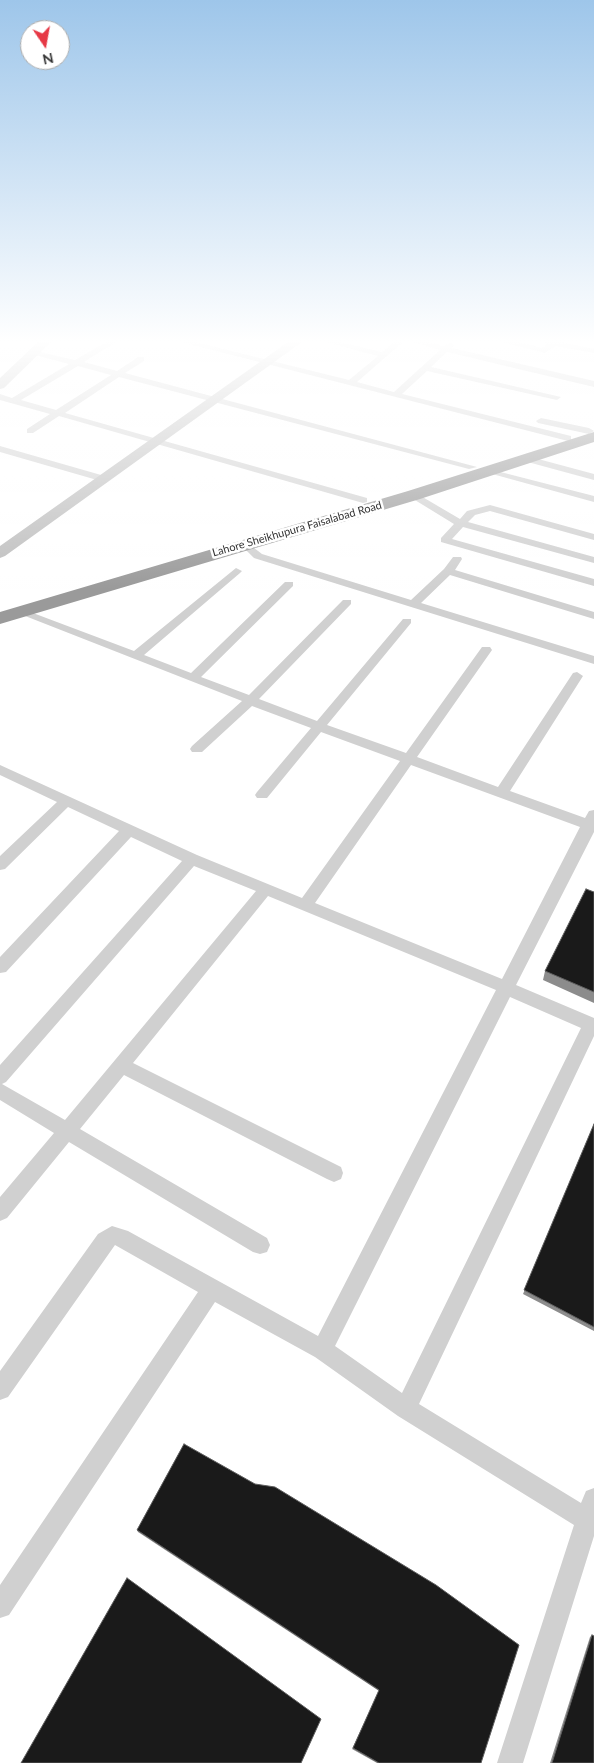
<!DOCTYPE html>
<html>
<head>
<meta charset="utf-8">
<style>
	body { margin:0 }
	#map { position:relative; width:594px; height:1763px; overflow:hidden; background:#fff; font-family:Lato,sans-serif }
	canvas { display:block }
	.north { position:absolute; left:20px; top:20px; width:50px; height:50px; box-sizing:border-box; background:#fff; border:1px solid #adadad; border-radius:50%; rotate:168deg; font-size:14px; font-weight:700; line-height:20px; text-align:center; color:#333 }
	.north::after { content:''; display:block; margin:auto; width:18px; height:22px; background:#e63946; clip-path:polygon(50% 0,100% 100%,50% 72%,0 100%) }
</style>
</head>
<body>
<div id="map">
<canvas width="594" height="1763"></canvas>
<div class="north">N</div>
</div>
<script>
const ctx = document.querySelector('canvas').getContext('2d');
ctx.lineJoin = 'round';
function toPath(rows) {
  const path = new Path2D();
  for (const r of rows) {
    path.moveTo(r[0], r[1]);
    for (let i = 2; i < r.length; i += 2) path.lineTo(r[i], r[i + 1]);
  }
  return path;
}
function fill(path, color) {
  ctx.fillStyle = color;
  ctx.fill(path, 'evenodd');
}
function strokePath(path, color, width, dash) {
  ctx.strokeStyle = color;
  ctx.lineWidth = width;
  ctx.lineCap = dash ? 'butt' : 'round';
  ctx.setLineDash(dash || []);
  ctx.stroke(path);
}
function drawText(font, color, halo, rows, align = 'center') {
  ctx.font = font + ' Lato,sans-serif';
  ctx.lineWidth = 5;
  ctx.setLineDash([]);
  ctx.textBaseline = 'middle';
  ctx.strokeStyle = halo;
  ctx.fillStyle = color;
  for (const [text, x, y, turn = 0] of rows) {
    ctx.save();
    ctx.translate(x, y);
    ctx.rotate((+turn || 0) * Math.PI / 180);
    ctx.textAlign = isNaN(turn) ? turn : align;
    if (halo) ctx.strokeText(text, 0, 0);
    ctx.fillText(text, 0, 0);
    ctx.restore();
  }
}
fill(toPath([
	[106,342,116,342,84,362,117,371,138,357,144,357,144,361,125,373,477,467,469,469,119,377,65,413,367,498,367,502,363,503,59,416,33,433,27,433,27,429,50,414,0,400,0,394,12,398,69,364,31,354,31,350,75,360,106,342],
	[78,366,111,375,56,410,21,400,78,366],
	[181,342,195,342,349,380,378,356,325,342,340,342,382,352,394,342,403,342,357,382,394,392,440,350,412,342,427,342,444,346,450,343,454,345,452,348,594,381,594,387,447,352,431,367,561,397,557,400,427,371,402,394,571,436,571,440,568,441,181,342],
	[502,342,517,342,543,348,547,344,545,342,561,342,594,349,594,353,555,346,545,353,502,342],
	[541,418,589,428,594,431,589,434,538,423,536,421,541,418],
	[0,446,108,477,109,479,104,482,0,452,0,446],
	[527,456,594,474,594,480,524,461,522,459,527,456],
	[485,468,594,496,594,502,485,472,485,468],
	[414,492,460,519,467,511,490,505,594,534,594,540,490,511,475,515,468,522,594,557,594,563,463,527,452,539,594,579,594,586,441,542,441,538,454,524,410,497,410,493,414,492],
	[245,541,262,554,411,600,444,569,453,557,461,557,462,559,455,570,594,612,594,619,450,575,421,603,594,656,594,664,254,558,240,544,245,541],
	[236,568,242,571,240,573,144,655,191,673,285,582,293,582,293,586,201,677,249,695,343,600,351,600,351,604,259,699,317,721,403,619,411,619,411,623,327,725,406,753,482,647,490,647,492,650,417,757,498,787,573,673,577,672,583,676,510,791,585,818,589,811,594,810,594,832,516,985,594,1018,594,1036,419,1404,581,1503,586,1491,594,1488,594,1536,523,1763,497,1763,574,1525,398,1416,315,1357,215,1302,9,1615,0,1618,0,1585,198,1292,115,1245,8,1397,0,1400,0,1371,98,1234,112,1226,128,1231,318,1336,496,990,268,896,133,1063,341,1167,343,1173,341,1179,334,1182,327,1179,124,1075,80,1129,267,1238,270,1245,267,1252,260,1254,253,1252,69,1142,7,1218,0,1221,0,1197,54,1133,0,1100,0,1065,182,861,131,837,6,972,0,973,0,957,119,831,68,807,5,869,0,870,0,856,57,802,0,775,0,765,197,855,302,898,400,761,321,732,267,798,257,798,255,795,257,792,311,728,252,706,202,752,192,752,190,749,192,746,242,701,15,612,17,610,25,610,134,651,236,568],
	[411,765,580,827,502,979,315,903,411,765],
	[194,866,256,891,65,1120,2,1084,6,1082,194,866],
	[510,997,581,1028,402,1393,335,1346,510,997]
]), '#d0d0d0');
fill(toPath([
	[38,342,51,342,4,388,0,389,0,378,38,342],
	[288,342,302,342,5,556,0,558,0,546,288,342]
]), '#bdbdbd');
fill(toPath([
	[594,432,594,442,420,499,0,624,0,612,408,491,594,432]
]), '#9a9a9a');
fill(toPath([
	[594,892,594,1003,543,980,545,971],
	[594,1124,594,1331,523,1294],
	[184,1444,481,1763,377,1763,352,1749,379,1691,138,1532,137,1530],
	[592,1635,594,1763,550,1763,590,1637]
]), '#8c8c8c');
const building = toPath([
	[586,889,594,892,594,992,545,971,586,889],
	[594,1124,594,1327,524,1290,594,1124],
	[184,1444,255,1484,275,1487,436,1585,519,1645,481,1763,379,1763,353,1748,379,1690,137,1530,184,1444],
	[127,1578,321,1719,301,1763,21,1763,127,1578],
	[592,1635,594,1636,594,1763,552,1763,592,1635]
]);
fill(building, '#1a1a1a');
strokePath(building, '#5f5f5f', 1);
const sky = ctx.createLinearGradient(0, 0, 0, 589);
sky.addColorStop(0, '#9ec6ea');
sky.addColorStop(0.58, '#fff');
sky.addColorStop(1, '#ffffff00');
ctx.fillStyle = sky;
ctx.fillRect(0, 0, 594, 589);
drawText('11px', '#333', '#fff', [
	["Lahore Sheikhupura Faisalabad Road",297,529,-16]
]);
</script>
</body>
</html>
